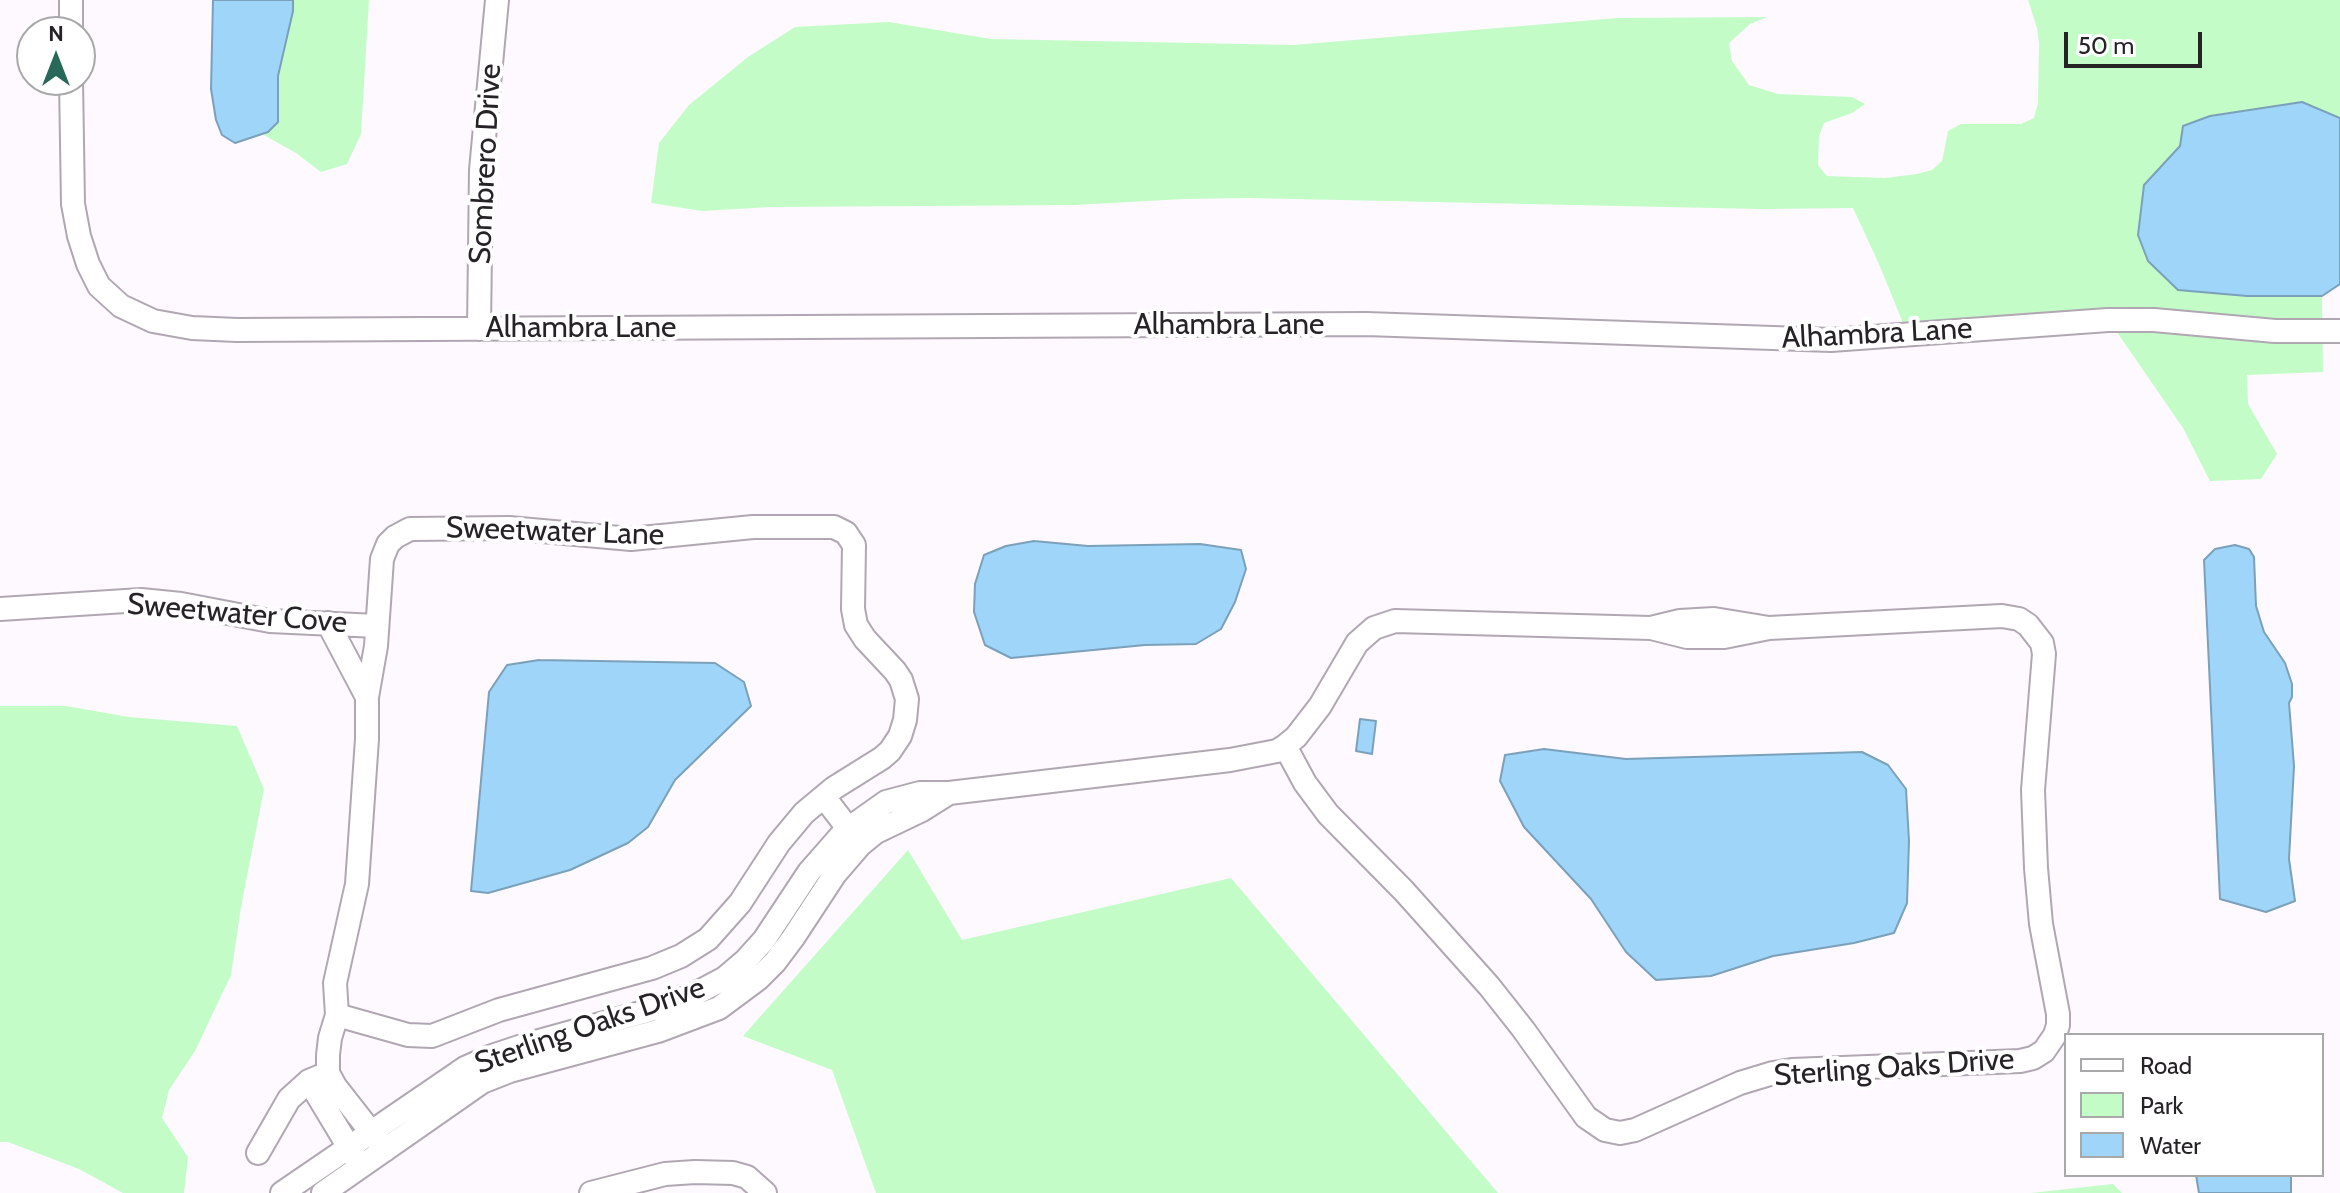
<!DOCTYPE html>
<html>
<head>
<meta charset="utf-8">
<style>
	body { margin:0 }
	#map { position:relative; width:2340px; height:1193px; overflow:hidden; background:#fdf9fe; font-family:Cabin,sans-serif }
	canvas { display:block }
	.legend { position:absolute; left:2064px; top:1033px; width:260px; height:144px; box-sizing:border-box; background:#fff; border:2px solid #a8a7a9; margin:0; padding:10px 14px; list-style:none; font-size:24px; color:#262327 }
	.legend li { display:flex; align-items:center; gap:16px; height:40px }
	.legend b { width:40px; border:2px solid #a8a7a9 }
	.north { position:absolute; left:16px; top:16px; width:80px; height:80px; box-sizing:border-box; background:#fff; border:2px solid #a8a7a9; border-radius:50%; rotate:0deg; font-size:22px; font-weight:700; line-height:32px; text-align:center; color:#262327 }
	.north::after { content:''; display:block; margin:auto; width:28px; height:36px; background:#276858; clip-path:polygon(50% 0,100% 100%,50% 72%,0 100%) }
	.scale { position:absolute; left:2064px; top:32px; width:138px; height:36px; box-sizing:border-box; border:4px solid #262327; border-top:0; padding-left:10px; font-size:24px; line-height:28px; white-space:nowrap; color:#262327; -webkit-text-stroke:6px #fff; paint-order:stroke }
</style>
</head>
<body>
<div id="map">
<canvas width="2340" height="1193"></canvas>
<ul class="legend">
<li><b style="height:10px;background:#fff"></b>Road</li>
<li><b style="height:22px;background:#c3fcc7"></b>Park</li>
<li><b style="height:22px;background:#9fd5f9"></b>Water</li>
</ul>
<div class="north">N</div>
<div class="scale">50 m</div>
</div>
<script>
const ctx = document.querySelector('canvas').getContext('2d');
ctx.lineJoin = 'round';
function fill(path, color) {
  ctx.fillStyle = color;
  ctx.fill(path, 'evenodd');
}
function toPath(rows) {
  const path = new Path2D();
  for (const r of rows) {
    path.moveTo(r[0], r[1]);
    for (let i = 2; i < r.length; i += 2) path.lineTo(r[i], r[i + 1]);
  }
  return path;
}
function strokePath(path, color, width, dash) {
  ctx.strokeStyle = color;
  ctx.lineWidth = width;
  ctx.lineCap = dash ? 'butt' : 'round';
  ctx.setLineDash(dash || []);
  ctx.stroke(path);
}
function drawText(font, color, halo, rows, align = 'center') {
  ctx.font = font + ' Cabin,sans-serif';
  ctx.lineWidth = 8;
  ctx.setLineDash([]);
  ctx.textBaseline = 'middle';
  ctx.strokeStyle = halo;
  ctx.fillStyle = color;
  for (const [text, x, y, turn = 0] of rows) {
    ctx.save();
    ctx.translate(x, y);
    ctx.rotate((+turn || 0) * Math.PI / 180);
    ctx.textAlign = isNaN(turn) ? turn : align;
    if (halo) ctx.strokeText(text, 0, 0);
    ctx.fillText(text, 0, 0);
    ctx.restore();
  }
}
fill(toPath([
	[293,0,369,0,361,134,347,164,321,172,296,153,262,134,268,132,278,122,278,76,293,11],
	[2028,0,2340,0,2340,118,2302,102,2210,116,2184,126,2180,146,2167,162,2247,296,2322,296,2323,372,2247,375,2248,404,2277,454,2261,479,2210,481,2183,428,2110,322,1905,328,1879,264,1853,208,1760,209,1248,198,1184,199,1075,205,770,207,702,211,651,203,659,143,689,105,748,57,795,27,889,22,991,39,1294,45,1618,18,1767,17,1750,24,1729,43,1732,61,1749,85,1778,94,1852,97,1865,104,1852,113,1824,123,1819,136,1818,165,1827,176,1885,178,1917,174,1932,170,1942,161,1948,131,1961,124,2021,124,2034,118,2038,103,2039,43,2037,28],
	[0,706,66,706,129,717,237,726,264,789,241,907,231,975,195,1051,169,1090,162,1118,188,1157,184,1193,123,1193,79,1169,8,1142,0,1142],
	[908,850,962,940,1231,878,1498,1193,876,1193,832,1070,743,1036],
	[2113,1184,2122,1193,2031,1193]
]), '#c3fcc7');
const water = toPath([
	[213,0,293,0,293,11,278,76,278,122,268,132,235,143,222,135,216,120,211,89,213,0],
	[2302,102,2340,118,2340,284,2322,296,2247,296,2178,290,2148,261,2138,235,2144,185,2180,146,2183,126,2210,116,2302,102],
	[1034,541,1088,546,1200,544,1241,550,1246,569,1235,602,1221,629,1196,644,1145,645,1011,658,985,645,974,612,975,584,984,555,1006,546,1034,541],
	[2235,545,2249,549,2254,557,2256,606,2264,632,2285,663,2292,684,2292,697,2289,703,2294,766,2289,859,2295,901,2266,912,2220,899,2204,560,2215,549,2235,545],
	[539,660,715,663,744,682,751,706,675,780,648,827,628,843,570,870,488,893,471,891,489,692,507,665,539,660],
	[1360,719,1376,721,1372,754,1356,751,1360,719],
	[1544,749,1626,759,1862,752,1888,765,1906,789,1909,841,1907,903,1894,933,1854,943,1773,956,1711,976,1656,980,1626,952,1591,899,1524,827,1500,781,1505,755,1544,749],
	[2196,1175,2291,1175,2291,1193,2199,1193,2196,1175]
]);
fill(water, '#9fd5f9');
strokePath(water, '#7ba0ba', 2);
const street = toPath([
	[71,0,71,32],
	[71,80,73,204,79,236,88,264,99,286,121,306,153,321,192,328,237,330,1366,324,1831,340,2108,320,2154,320,2275,331,2340,331],
	[479,329,481,170,497,0],
	[0,609,141,600,181,604,270,621,377,626],
	[328,623,367,697],
	[1651,628,1687,637,1724,637,1769,628,2002,616,2019,619,2028,625,2042,643,2044,654,2033,790,2036,868,2041,924,2058,1014,2058,1025,2055,1035,2044,1051,2033,1058,2020,1061,1792,1070,1773,1073,1740,1083,1635,1130,1620,1133,1605,1130,1586,1117,1523,1029,1489,986,1404,891,1328,814,1305,783,1285,746,1296,737,1320,706,1357,643,1374,628,1395,621,1651,628,1680,621,1714,619,1769,628],
	[949,793,1230,760,1277,751,1285,746],
	[824,797,857,840],
	[337,1015,408,1035,432,1036,499,1010,652,968,681,956,708,939,740,903,779,843,804,813,834,788,882,758,890,751,900,736,905,720,907,699,901,680,895,671,865,639,856,625,853,609,854,545,846,533,834,527,753,527,631,539,509,528,410,529,395,537,388,544,382,559,376,646,367,697,367,739,357,884,335,983,337,1015,330,1038,328,1055,328,1073,335,1086,385,1150],
	[309,1081,356,1159],
	[258,1153,289,1099,309,1081,328,1073],
	[282,1193,465,1068,492,1056,528,1044,669,1005,695,994,725,978,745,961,764,940,809,872,845,831,886,802,920,793,949,793,922,810,876,832,860,845,835,874,793,938,775,962,758,979,719,1008,658,1031,510,1071,482,1082,323,1193],
	[591,1193,665,1174,695,1172,733,1173,747,1177,765,1193]
]);
strokePath(street, '#b0a7b2', 26);
strokePath(street, '#fff', 22);
drawText('30px', '#262327', '#fff', [
	["Sombrero Drive",486,164,-87],
	["Alhambra Lane",1229,325],
	["Alhambra Lane",581,328],
	["Alhambra Lane",1877,334,-3],
	["Sweetwater Lane",555,532,2],
	["Sweetwater Cove",237,614,5],
	["Sterling Oaks Drive",590,1026,-19],
	["Sterling Oaks Drive",1894,1068,-4]
]);
</script>
</body>
</html>
